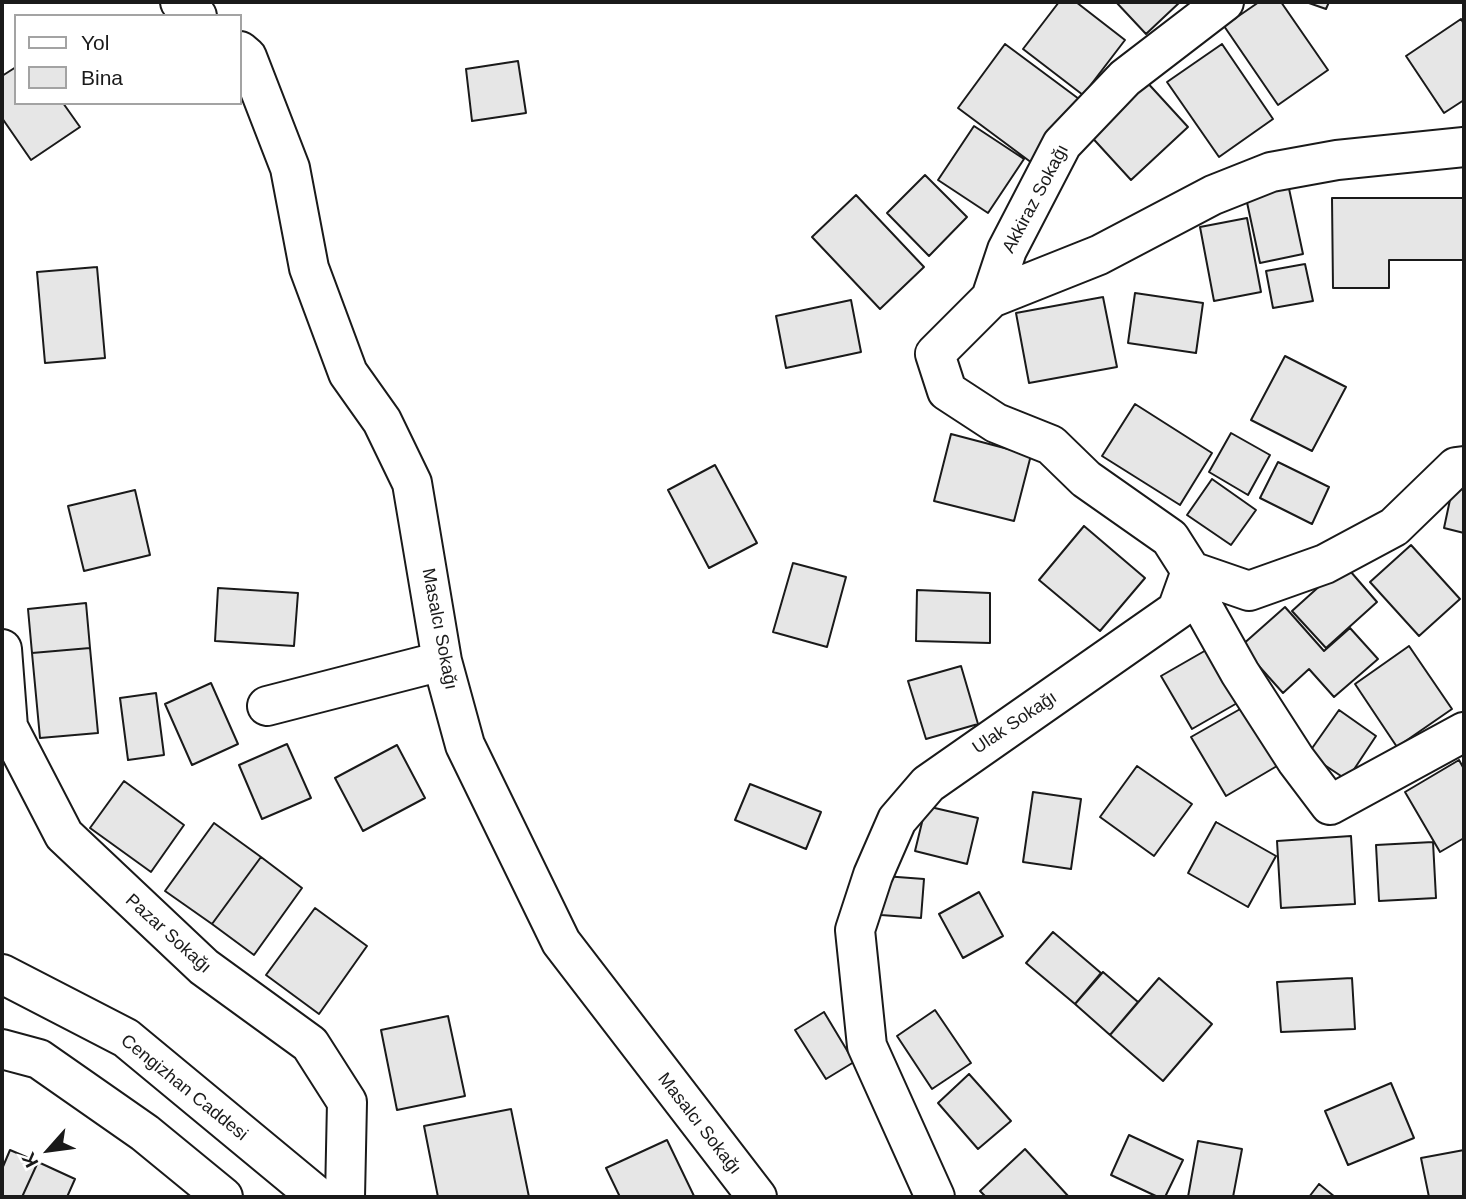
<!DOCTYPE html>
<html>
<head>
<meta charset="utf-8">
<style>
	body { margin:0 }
	#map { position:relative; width:1466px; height:1199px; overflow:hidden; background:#fff; font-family:Helvetica,sans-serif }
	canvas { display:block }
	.frame { position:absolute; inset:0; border:4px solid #1a1a1a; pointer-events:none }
	.legend { position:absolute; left:14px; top:14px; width:228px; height:91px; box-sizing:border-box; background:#fff; border:2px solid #a3a3a3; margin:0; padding:9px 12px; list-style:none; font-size:21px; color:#1a1a1a }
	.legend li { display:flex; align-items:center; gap:14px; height:35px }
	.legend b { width:35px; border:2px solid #a3a3a3 }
	.north { position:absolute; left:14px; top:1115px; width:70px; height:70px; -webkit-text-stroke:5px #fff; paint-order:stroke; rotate:242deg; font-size:19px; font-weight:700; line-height:28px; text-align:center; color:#1a1a1a }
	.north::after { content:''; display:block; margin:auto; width:24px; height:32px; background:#1a1a1a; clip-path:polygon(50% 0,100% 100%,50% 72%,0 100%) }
</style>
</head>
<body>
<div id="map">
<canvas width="1466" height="1199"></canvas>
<div class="frame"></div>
<ul class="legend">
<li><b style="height:9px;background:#fff"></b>Yol</li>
<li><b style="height:19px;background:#e6e6e6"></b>Bina</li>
</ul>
<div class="north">K</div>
</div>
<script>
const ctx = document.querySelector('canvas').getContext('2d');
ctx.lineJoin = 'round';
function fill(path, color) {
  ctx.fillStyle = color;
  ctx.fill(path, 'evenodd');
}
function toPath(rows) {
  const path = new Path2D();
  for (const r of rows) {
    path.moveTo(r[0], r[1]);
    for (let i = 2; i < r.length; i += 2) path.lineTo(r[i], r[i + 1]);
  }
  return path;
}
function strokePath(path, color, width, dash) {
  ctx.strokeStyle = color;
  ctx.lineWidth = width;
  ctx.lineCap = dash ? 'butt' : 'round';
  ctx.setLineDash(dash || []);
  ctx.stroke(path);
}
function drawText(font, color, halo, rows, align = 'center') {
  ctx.font = font + ' Helvetica,sans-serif';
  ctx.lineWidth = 5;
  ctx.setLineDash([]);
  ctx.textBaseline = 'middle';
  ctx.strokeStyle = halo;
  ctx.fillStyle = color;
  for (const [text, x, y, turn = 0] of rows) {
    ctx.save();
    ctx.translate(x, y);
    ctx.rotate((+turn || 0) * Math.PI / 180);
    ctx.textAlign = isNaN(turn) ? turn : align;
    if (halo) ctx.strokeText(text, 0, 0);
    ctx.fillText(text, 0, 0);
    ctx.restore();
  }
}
const building = toPath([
	[1059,2,1076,2,1125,40,1083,95,1023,49,1059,2],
	[1116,2,1180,2,1146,34,1116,2],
	[1259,2,1281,2,1328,70,1278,105,1224,26,1259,2],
	[1306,2,1329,2,1326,9,1306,2],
	[1461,19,1464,24,1464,100,1444,113,1406,56,1461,19],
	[1005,44,1079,99,1032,163,958,108,1005,44],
	[1222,44,1273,119,1219,157,1167,82,1222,44],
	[518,61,526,113,472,121,466,69,518,61],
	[16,67,16,103,63,103,80,127,31,160,2,118,2,76,16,67],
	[1144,79,1188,127,1131,180,1087,132,1144,79],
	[974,126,1024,159,988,213,938,180,974,126],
	[925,175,967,217,929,256,887,213,925,175],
	[1288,184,1303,254,1260,263,1245,193,1288,184],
	[856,195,924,267,880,309,812,237,856,195],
	[1332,198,1464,198,1464,260,1389,260,1389,288,1333,288,1332,198],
	[1247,218,1261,292,1214,301,1200,227,1247,218],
	[1305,264,1313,301,1273,308,1266,271,1305,264],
	[97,267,105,358,45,363,37,272,97,267],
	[1135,293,1203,303,1196,353,1128,343,1135,293],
	[1103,297,1117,367,1029,383,1016,313,1103,297],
	[851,300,861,352,786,368,776,316,851,300],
	[1285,356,1346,387,1312,451,1251,420,1285,356],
	[1135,404,1212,453,1180,505,1102,456,1135,404],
	[1231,433,1270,455,1248,495,1209,472,1231,433],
	[951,434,1031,455,1014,521,934,501,951,434],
	[1278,462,1329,487,1312,524,1260,498,1278,462],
	[715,465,757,543,709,568,668,490,715,465],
	[1212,479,1256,510,1231,545,1187,515,1212,479],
	[1454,481,1464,483,1464,533,1444,528,1454,481],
	[135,490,150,555,84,571,68,506,135,490],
	[1084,526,1145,578,1100,631,1039,580,1084,526],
	[1411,545,1460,599,1419,636,1370,582,1411,545],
	[793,563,846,577,827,647,773,632,793,563],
	[1344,564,1377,602,1326,648,1292,611,1344,564],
	[218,588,298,593,294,646,215,641,218,588],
	[917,590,990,593,990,643,916,641,917,590],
	[86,603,90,648,32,653,28,609,86,603],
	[1285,607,1324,651,1350,628,1378,659,1334,697,1309,669,1283,693,1241,646,1285,607],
	[1409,646,1452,709,1397,747,1355,684,1409,646],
	[90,648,98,733,40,738,32,653,90,648],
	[1208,649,1239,702,1192,729,1161,676,1208,649],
	[961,666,978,724,926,739,908,681,961,666],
	[211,683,238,744,192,765,165,704,211,683],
	[156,693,164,755,128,760,120,698,156,693],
	[1242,708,1277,766,1226,796,1191,737,1242,708],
	[1339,710,1376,736,1347,780,1308,754,1339,710],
	[287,744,311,798,262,819,239,765,287,744],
	[397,745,425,798,363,831,335,778,397,745],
	[1459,760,1464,769,1464,838,1440,852,1405,792,1459,760],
	[1137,766,1192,804,1154,856,1100,817,1137,766],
	[124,781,184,825,151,872,90,828,124,781],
	[750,784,821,812,806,849,735,820,750,784],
	[1033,792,1081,799,1071,869,1023,862,1033,792],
	[926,806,978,818,967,864,915,851,926,806],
	[1216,822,1276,856,1248,907,1188,873,1216,822],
	[214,823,261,857,212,924,165,891,214,823],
	[1351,836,1355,904,1281,908,1277,841,1351,836],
	[1433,842,1436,898,1379,901,1376,845,1433,842],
	[261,857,302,888,254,955,212,924,261,857],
	[884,876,924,879,921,918,881,915,884,876],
	[979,892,1003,936,963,958,939,914,979,892],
	[315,908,367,946,319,1014,266,975,315,908],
	[1053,932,1101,973,1075,1004,1026,963,1053,932],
	[1103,972,1138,1002,1110,1035,1075,1004,1103,972],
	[1159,978,1212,1024,1163,1081,1110,1035,1159,978],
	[1352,978,1355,1029,1281,1032,1277,982,1352,978],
	[935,1010,971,1063,932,1089,897,1036,935,1010],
	[824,1012,854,1062,826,1079,795,1030,824,1012],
	[448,1016,465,1096,397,1110,381,1030,448,1016],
	[969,1074,1011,1121,978,1149,938,1103,969,1074],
	[1391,1083,1414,1138,1348,1165,1325,1111,1391,1083],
	[511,1109,529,1197,438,1197,424,1126,511,1109],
	[1129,1135,1183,1160,1165,1197,1158,1197,1111,1175,1129,1135],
	[667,1140,694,1196,620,1197,606,1168,667,1140],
	[1198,1141,1242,1149,1233,1197,1188,1197,1198,1141],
	[1025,1149,1069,1197,986,1197,980,1191,1025,1149],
	[10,1150,38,1162,22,1197,2,1197,2,1169,10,1150],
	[1464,1150,1464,1197,1429,1197,1421,1158,1464,1150],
	[38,1162,75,1179,67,1197,22,1197,38,1162],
	[1319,1184,1335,1197,1309,1197,1319,1184]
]);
fill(building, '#e6e6e6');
strokePath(building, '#1a1a1a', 2);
const minor = toPath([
	[180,2,197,16],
	[240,51,247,57,290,168,309,268,348,373,382,421,412,483,442,661,465,745,561,942,757,1197],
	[1464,147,1337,160,1271,172,1213,195,1099,255,991,298,935,354,947,391,996,423,1051,445,1086,479,1170,538,1191,571,1204,609,1240,673,1296,760,1330,805,1464,732],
	[991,298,1007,250,1062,144,1125,78,1224,2],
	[2,649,8,727,64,835,204,967,310,1044,347,1102,345,1197],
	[267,706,442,661],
	[935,1197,867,1046,855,930,873,875,897,820,928,784,1177,610,1191,571,1249,591,1325,564,1394,527,1456,467,1464,466]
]);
const major = toPath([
	[2,974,126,1038,318,1197],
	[2,1049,39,1059,145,1133,223,1197]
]);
strokePath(minor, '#1a1a1a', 42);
strokePath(major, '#1a1a1a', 42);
strokePath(minor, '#fff', 38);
strokePath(major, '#fff', 38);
drawText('18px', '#1a1a1a', '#fff', [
	["Akkiraz Sokağı",1036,199,-62],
	["Masalcı Sokağı",439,629,79],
	["Ulak Sokağı",1015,723,-34],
	["Pazar Sokağı",168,934,42],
	["Cengizhan Caddesi",184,1088,39],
	["Masalcı Sokağı",699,1124,52]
]);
</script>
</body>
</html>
